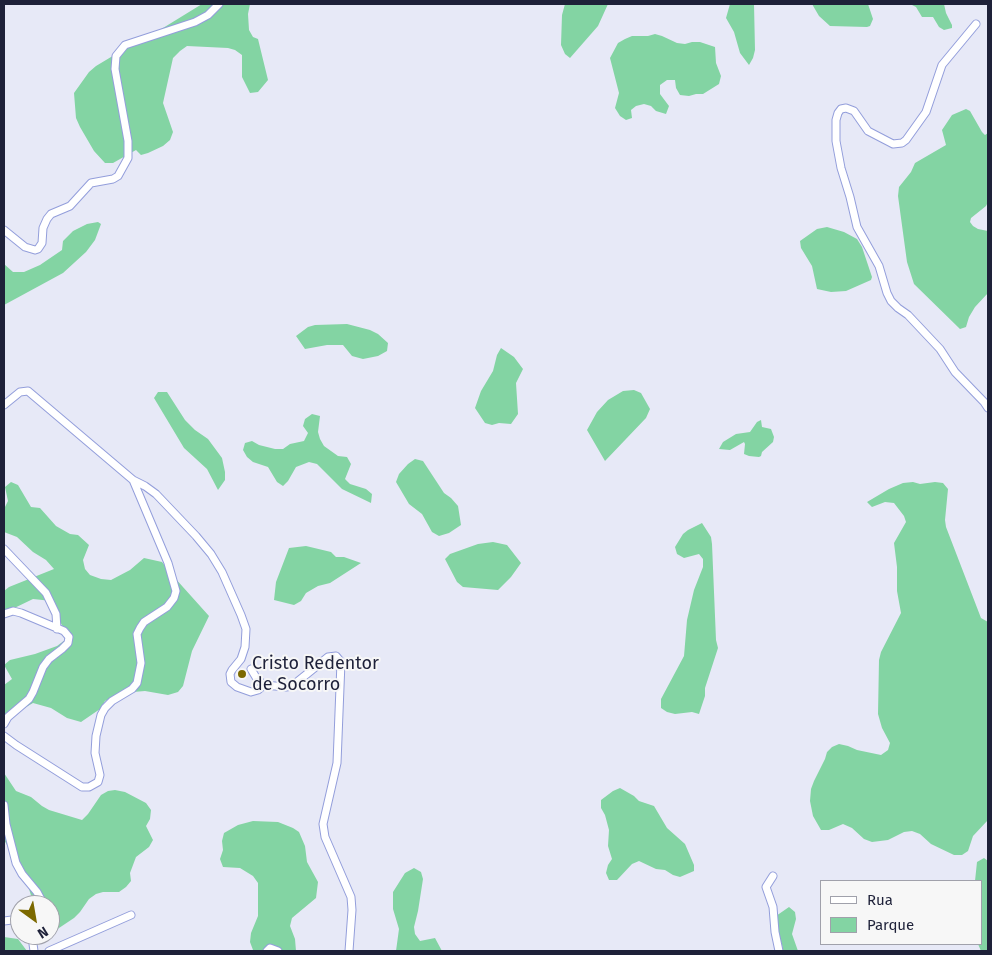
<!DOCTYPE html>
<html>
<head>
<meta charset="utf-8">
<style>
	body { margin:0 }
	#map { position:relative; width:992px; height:955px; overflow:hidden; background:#e7e9f7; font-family:"Fira Sans",sans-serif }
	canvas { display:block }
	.frame { position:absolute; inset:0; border:5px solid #1e2139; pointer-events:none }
	.legend { position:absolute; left:820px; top:880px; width:162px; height:65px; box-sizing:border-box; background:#f7f7f7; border:1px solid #a0a1ab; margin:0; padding:6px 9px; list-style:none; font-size:15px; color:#1e2139 }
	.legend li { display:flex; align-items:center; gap:10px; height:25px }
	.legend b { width:25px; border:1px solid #a0a1ab }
	.north { position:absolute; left:10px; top:895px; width:50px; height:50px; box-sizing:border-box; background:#f7f7f7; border:1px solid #a0a1ab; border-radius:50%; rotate:148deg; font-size:14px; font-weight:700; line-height:20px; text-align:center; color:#1e2139 }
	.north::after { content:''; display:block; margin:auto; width:18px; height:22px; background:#7c6900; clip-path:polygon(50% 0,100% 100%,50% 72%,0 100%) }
</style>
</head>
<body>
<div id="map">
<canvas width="992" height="955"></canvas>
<div class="frame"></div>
<ul class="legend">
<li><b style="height:6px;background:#fff"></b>Rua</li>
<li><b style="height:14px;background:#83d4a3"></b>Parque</li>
</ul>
<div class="north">N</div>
</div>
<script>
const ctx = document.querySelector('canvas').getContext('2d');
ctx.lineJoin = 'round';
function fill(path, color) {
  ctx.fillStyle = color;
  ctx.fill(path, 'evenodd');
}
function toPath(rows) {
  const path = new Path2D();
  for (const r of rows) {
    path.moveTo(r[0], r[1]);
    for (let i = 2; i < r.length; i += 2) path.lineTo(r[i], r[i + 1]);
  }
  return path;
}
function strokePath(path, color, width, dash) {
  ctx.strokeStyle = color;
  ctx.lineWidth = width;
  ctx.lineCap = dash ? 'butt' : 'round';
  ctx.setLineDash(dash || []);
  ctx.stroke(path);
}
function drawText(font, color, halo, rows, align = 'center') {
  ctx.font = font + ' "Fira Sans",sans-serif';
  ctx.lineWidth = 4;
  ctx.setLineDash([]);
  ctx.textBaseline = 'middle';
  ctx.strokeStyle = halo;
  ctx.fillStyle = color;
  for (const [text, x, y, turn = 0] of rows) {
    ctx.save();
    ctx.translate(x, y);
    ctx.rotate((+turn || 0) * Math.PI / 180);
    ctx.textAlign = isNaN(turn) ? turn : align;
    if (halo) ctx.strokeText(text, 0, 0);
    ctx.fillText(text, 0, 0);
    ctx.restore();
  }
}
fill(toPath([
	[202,4,250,4,248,14,249,30,253,37,258,39,268,80,258,92,250,93,242,77,242,55,235,50,228,48,187,46,180,51,173,58,163,103,173,132,170,140,163,146,148,153,141,155,136,150,113,163,105,163,94,151,80,127,76,118,74,93,89,72,96,66,131,45,150,36],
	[565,4,608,4,598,26,570,58,565,54,561,45,562,15],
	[730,4,754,4,755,50,753,58,749,65,740,53,734,32,726,18],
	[812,4,868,4,873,19,870,26,867,27,830,26,819,16],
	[912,4,944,4,946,13,952,25,952,28,944,30,939,27,933,17,922,17,916,7,912,5],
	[655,34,662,36,677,43,685,44,692,42,700,42,715,47,716,63,721,76,719,84,703,94,696,94,689,96,680,95,676,88,675,80,667,80,660,85,660,94,669,106,666,114,656,111,651,106,644,104,636,106,631,110,632,118,626,120,620,116,615,108,619,93,610,58,618,43,625,39,632,36,648,36],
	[966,109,970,111,982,132,985,135,988,133,988,202,986,206,971,218,970,222,973,226,978,229,988,231,988,293,975,307,969,317,966,327,960,329,914,284,907,262,898,196,899,187,911,172,915,163,946,145,942,130,952,115],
	[98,222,101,224,95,240,86,252,63,273,4,305,4,264,13,272,24,272,40,265,62,250,63,241,73,231,87,224],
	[827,227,844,232,857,239,862,247,872,277,871,280,846,291,831,292,817,289,812,266,801,248,800,241,817,229],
	[347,324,370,330,378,334,388,343,387,351,378,356,363,359,352,356,343,345,327,345,305,349,296,336,308,327,315,325],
	[501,348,514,357,523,369,516,383,518,414,511,424,499,423,492,425,485,423,475,408,481,391,493,371,497,355],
	[634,390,641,393,650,409,646,418,605,461,587,430,597,412,608,400,623,391],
	[158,392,167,392,185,420,195,430,208,439,222,458,225,472,225,480,218,490,207,469,184,448,154,398],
	[312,414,320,416,318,432,320,439,324,446,338,456,347,457,351,464,345,479,350,484,366,489,372,494,371,503,342,489,317,464,309,462,296,467,288,481,283,486,277,482,268,467,253,462,247,457,243,450,245,443,252,441,259,445,275,449,283,449,290,444,304,441,308,433,303,426,305,419],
	[761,420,762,427,771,429,774,437,773,442,762,452,761,456,759,457,749,456,744,454,745,444,744,442,730,450,719,449,723,442,736,434,750,432,757,422],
	[415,459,423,461,444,493,451,498,458,506,461,525,449,533,439,536,432,532,422,514,409,504,396,482,399,474,408,464],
	[11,482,18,485,31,507,40,508,56,526,70,534,78,535,89,545,83,560,85,569,90,575,101,579,111,580,130,570,144,558,162,562,174,577,209,616,192,651,183,686,178,692,168,695,145,691,121,693,105,701,100,709,81,722,67,718,51,708,33,703,4,720,4,685,12,679,4,665,10,660,35,654,57,646,65,640,63,627,54,611,52,601,33,599,4,613,4,591,9,587,54,569,46,560,33,552,17,537,4,532,4,509,8,501,5,487],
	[913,482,920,484,935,482,943,483,948,489,945,520,946,527,981,618,988,622,988,820,973,836,968,851,962,855,954,855,931,844,920,834,912,831,904,832,888,840,872,842,864,839,852,828,843,824,829,830,821,830,813,816,810,801,811,789,814,781,825,759,827,752,832,747,839,744,848,746,857,750,881,755,888,750,890,743,882,728,878,714,879,660,881,652,901,613,897,591,897,567,894,543,906,522,904,516,894,503,885,502,872,507,867,502,889,489,903,483],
	[702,523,711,537,712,544,716,640,718,648,705,688,705,696,699,714,692,712,675,714,667,712,661,708,661,699,684,656,687,620,694,590,703,567,703,559,699,554,684,558,677,554,675,547,683,534,688,530],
	[493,542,507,545,521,563,511,577,498,590,463,587,457,582,445,559,450,554,478,544],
	[306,546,331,552,336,557,344,557,361,563,330,583,318,586,306,593,301,601,294,605,274,600,276,582,289,548],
	[4,773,16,791,31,797,42,806,49,810,82,820,88,814,101,795,108,791,115,790,125,792,146,803,151,810,150,819,146,826,153,840,149,847,136,857,130,873,131,881,126,887,119,892,103,892,96,894,89,899,80,912,74,918,50,934,50,905,34,905,24,873,4,840],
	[620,788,634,796,639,801,654,806,667,828,685,844,694,865,694,871,680,877,673,875,665,870,656,869,639,861,632,864,617,880,609,880,606,873,608,865,612,859,608,846,609,830,605,815,601,808,601,800,613,791],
	[253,821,278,822,293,828,299,832,305,846,307,862,318,882,316,898,292,918,290,926,295,939,296,951,253,950,250,942,251,933,258,916,258,883,253,876,240,868,223,867,220,859,223,850,222,841,224,833,238,825],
	[984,858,988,861,988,951,981,951,978,944,981,944,981,881,975,881,977,862],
	[414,868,421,872,423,879,418,911,414,927,415,934,420,941,435,938,442,951,396,951,399,929,393,909,393,892,405,873],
	[789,907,795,912,796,919,792,934,798,951,783,951,782,945,778,932,776,916],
	[4,937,18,939,27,951,4,951]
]), '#83d4a3');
const minor = toPath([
	[976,24,942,65,926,112,906,140,902,143,893,144,868,131,854,111,846,108,841,109,838,113,836,120,836,141,841,168,850,197,857,227,879,266,887,293,891,301,898,308,908,315,940,349,955,372,984,402,988,408],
	[4,230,25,247,35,250,38,249,42,243,43,228,47,219,51,214,70,206,91,183,113,179,118,176,128,158,128,141,115,69,116,56,125,45,195,22,208,15,219,4],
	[4,405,20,392,28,391,133,480,145,486,156,494,196,536,211,554,222,572,241,615,246,629,245,647,241,659,232,670,230,674,231,682,237,687,251,692,258,690,264,685],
	[4,549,46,593,56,614,57,629],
	[4,614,13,611,21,613,64,631,69,637,68,643,62,649,49,659,43,667,33,692,29,699,8,717,4,724],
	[251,669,257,679,264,685,286,687,292,686,328,657,336,656,341,662,337,763,323,824,325,837,351,897,352,910,349,951],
	[4,736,16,745,82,787,89,787,98,782,100,775,95,753,96,736,101,715,105,708,112,701,132,689,137,683,141,663,137,634,140,628,144,622,167,607,174,598,176,591,168,563,133,480],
	[4,805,6,824,16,863,22,874,37,892,44,905],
	[773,876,766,887,773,907,775,932,779,951],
	[4,921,20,919],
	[33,944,34,951],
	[49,951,131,915],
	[267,951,270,948,278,951]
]);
strokePath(minor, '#939edb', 9);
strokePath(minor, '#fff', 7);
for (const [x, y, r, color] of [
	[242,674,5,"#7c6900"]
]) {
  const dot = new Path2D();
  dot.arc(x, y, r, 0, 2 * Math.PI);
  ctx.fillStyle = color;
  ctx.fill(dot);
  strokePath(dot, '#f7f7f7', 2);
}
drawText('18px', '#1e2139', '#f7f7f7', [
	["Cristo Redentor",252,664],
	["de Socorro",252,685]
], 'left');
</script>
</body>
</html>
